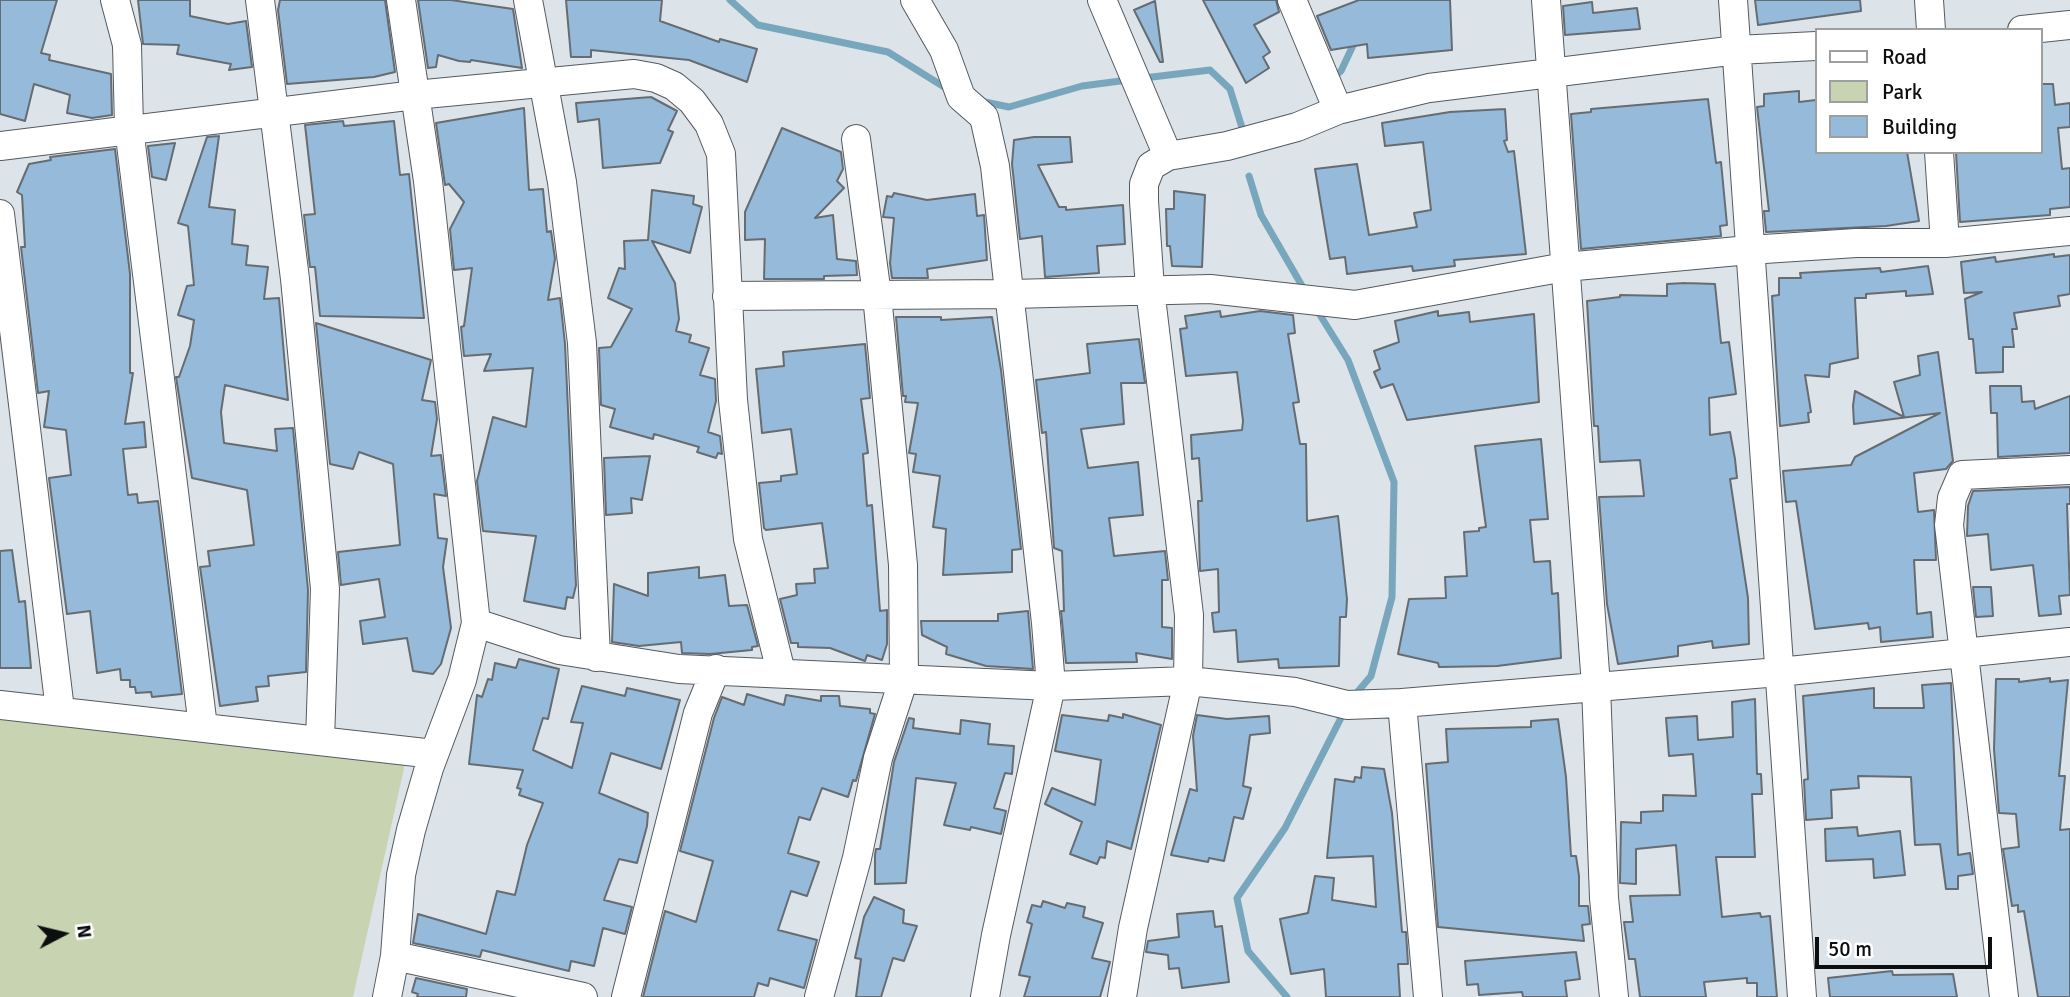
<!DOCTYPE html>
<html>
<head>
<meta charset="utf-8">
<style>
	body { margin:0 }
	#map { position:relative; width:2070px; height:997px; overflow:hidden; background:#dce3e9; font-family:Signika,sans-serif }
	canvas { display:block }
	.legend { position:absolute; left:1815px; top:28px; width:228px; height:126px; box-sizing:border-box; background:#fff; border:2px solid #9e9f9f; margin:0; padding:9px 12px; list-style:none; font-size:21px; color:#0c0e10 }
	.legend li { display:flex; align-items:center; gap:14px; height:35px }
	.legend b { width:35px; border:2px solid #9e9f9f }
	.north { position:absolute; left:28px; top:899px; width:70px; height:70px; -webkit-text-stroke:5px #fff; paint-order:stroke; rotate:83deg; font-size:19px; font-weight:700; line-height:28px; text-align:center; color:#0c0e10 }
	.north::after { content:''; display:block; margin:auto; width:24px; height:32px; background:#0c0e10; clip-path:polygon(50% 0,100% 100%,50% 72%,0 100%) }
	.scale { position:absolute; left:1815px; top:937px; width:177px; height:32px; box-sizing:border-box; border:4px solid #0c0e10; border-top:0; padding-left:9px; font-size:21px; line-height:24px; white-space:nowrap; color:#0c0e10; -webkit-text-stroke:5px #fff; paint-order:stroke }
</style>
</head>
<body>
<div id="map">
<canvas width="2070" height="997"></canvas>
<ul class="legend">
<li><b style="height:9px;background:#fff"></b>Road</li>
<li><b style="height:19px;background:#c7d3b1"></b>Park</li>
<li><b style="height:19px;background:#96bad9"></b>Building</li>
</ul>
<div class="north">N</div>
<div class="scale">50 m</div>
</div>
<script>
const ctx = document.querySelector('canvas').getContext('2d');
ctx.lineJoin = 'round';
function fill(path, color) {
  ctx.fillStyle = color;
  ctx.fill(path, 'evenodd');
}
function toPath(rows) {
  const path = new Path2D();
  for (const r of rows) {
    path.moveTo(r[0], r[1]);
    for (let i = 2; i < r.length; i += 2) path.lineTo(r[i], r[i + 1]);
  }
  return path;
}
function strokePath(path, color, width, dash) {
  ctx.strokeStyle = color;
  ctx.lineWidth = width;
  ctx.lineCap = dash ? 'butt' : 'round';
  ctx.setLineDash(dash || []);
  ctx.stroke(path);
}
fill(toPath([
	[0,706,407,755,353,997,0,997]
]), '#c7d3b1');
strokePath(toPath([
	[730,0,758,25,888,52,949,90],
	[1144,78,1210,70,1230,89,1244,134],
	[1332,79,1341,71,1356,39],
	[980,101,1009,107,1082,86,1128,80],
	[1249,176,1261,215,1305,291],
	[1315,307,1348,360,1394,482,1392,597,1371,676,1354,696],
	[1287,997,1248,951,1237,898,1285,828,1344,712]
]), '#78a7bd', 7);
const building = toPath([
	[0,0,57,0,41,53,50,55,49,60,111,74,112,115,92,118,67,113,70,95,34,84,25,121,0,114,0,0],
	[138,0,190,0,190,16,228,24,246,21,252,67,229,70,231,64,177,54,179,45,143,44,138,0],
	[280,0,385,0,395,72,374,77,287,84,278,10,280,0],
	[418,0,451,0,513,9,522,68,471,60,470,62,459,61,438,55,436,67,428,68,418,0],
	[566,0,662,0,660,21,719,42,720,39,757,49,747,82,689,60,591,50,591,57,571,57,566,0],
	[1203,0,1276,0,1279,12,1254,25,1270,52,1263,57,1269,68,1246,83,1203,0],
	[1359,0,1450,0,1452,50,1368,58,1367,44,1331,50,1317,16,1359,0],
	[1755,0,1860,0,1861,11,1758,25,1755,0],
	[1155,1,1163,62,1160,62,1134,10,1155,1],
	[1592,2,1593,13,1637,8,1640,29,1565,35,1563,6,1592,2],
	[2040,84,2053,84,2055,105,2070,103,2070,127,2058,128,2062,169,2070,168,2070,207,2050,209,2050,215,1960,222,1956,152,2040,152,2040,84],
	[1799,91,1799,102,1816,100,1816,152,1907,152,1919,221,1886,226,1766,232,1764,211,1769,211,1757,107,1764,106,1764,94,1799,91],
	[651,97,677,111,668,130,673,132,660,163,603,168,599,119,578,122,576,103,651,97],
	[1708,99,1716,163,1721,162,1727,225,1720,226,1721,236,1581,249,1571,114,1591,112,1591,109,1708,99],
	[524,108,529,190,543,189,547,232,551,231,555,259,548,300,560,298,565,344,576,585,573,598,567,597,565,609,524,601,536,536,483,531,477,481,493,417,526,427,533,368,484,371,491,354,464,356,461,327,464,326,472,268,454,270,450,229,464,202,449,184,445,185,436,123,524,108],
	[1505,109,1507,140,1504,141,1508,152,1514,151,1526,254,1454,260,1455,266,1413,271,1412,266,1347,274,1345,257,1330,259,1315,169,1357,164,1369,235,1417,227,1414,213,1431,210,1423,142,1385,146,1382,123,1450,112,1505,109],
	[343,121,344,126,394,121,400,175,409,174,424,318,320,316,315,267,310,267,304,215,315,214,305,125,343,121],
	[782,128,841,152,843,169,837,181,844,188,815,218,833,215,837,259,856,261,857,275,824,276,824,279,764,279,765,239,745,240,745,212,782,128],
	[219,136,209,207,235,210,232,244,248,246,246,265,268,267,264,299,279,298,288,400,225,385,221,412,224,443,277,451,275,429,293,428,308,590,306,672,268,676,269,686,256,687,258,701,220,706,200,567,210,566,208,551,254,545,247,490,192,478,176,377,179,377,190,346,194,320,178,315,187,286,194,285,188,226,178,223,207,137,219,136],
	[1034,137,1070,137,1072,162,1038,165,1059,207,1066,207,1066,210,1123,205,1125,244,1097,246,1099,273,1045,277,1042,236,1020,239,1012,164,1014,140,1034,137],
	[175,143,166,180,152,177,148,146,175,143],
	[115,149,130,274,130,373,133,373,125,424,144,422,146,447,123,449,128,495,137,494,138,503,158,501,182,694,152,697,151,692,136,693,135,687,130,687,130,680,121,680,120,669,97,673,90,611,67,614,49,478,71,475,66,430,44,427,49,391,38,393,21,247,25,247,22,195,17,192,29,164,51,160,50,157,115,149],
	[652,190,694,196,693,204,702,207,690,253,652,241,675,283,679,319,676,331,691,335,689,342,709,348,700,375,715,379,716,401,708,432,720,436,722,454,718,453,716,458,697,452,699,447,654,434,653,439,610,427,615,409,601,405,599,348,611,347,632,309,608,298,619,268,625,269,624,241,648,240,652,190],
	[1174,191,1205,195,1202,267,1172,266,1170,246,1167,246,1166,209,1174,209,1174,191],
	[894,193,927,200,975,194,977,216,984,215,987,260,927,269,928,278,892,278,890,263,894,218,883,217,887,196,892,197,894,193],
	[2054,254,2054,257,2070,255,2070,294,2058,296,2060,306,2014,313,2017,329,2012,329,2014,347,2003,347,2003,372,1976,373,1973,339,1969,339,1965,299,1982,292,1964,293,1961,262,1995,257,1996,262,2054,254],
	[1928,266,1933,294,1906,296,1906,291,1866,294,1866,298,1855,298,1858,358,1830,364,1829,377,1805,375,1811,412,1808,413,1809,422,1780,426,1772,296,1779,295,1779,278,1801,278,1800,273,1880,268,1881,272,1928,266],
	[1685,283,1715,284,1721,343,1729,342,1736,394,1709,398,1710,435,1730,432,1735,459,1737,478,1730,479,1748,598,1749,644,1713,648,1712,641,1678,646,1678,656,1618,664,1607,604,1599,497,1644,496,1640,460,1600,462,1598,426,1594,426,1587,301,1620,297,1620,295,1667,296,1667,284,1685,283],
	[1220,311,1221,317,1260,311,1293,315,1295,333,1288,334,1299,402,1293,403,1300,444,1306,444,1307,521,1338,516,1347,599,1346,617,1340,617,1339,666,1279,668,1278,659,1238,662,1236,630,1214,632,1212,613,1219,612,1218,569,1200,571,1198,501,1202,501,1199,458,1192,459,1191,435,1242,430,1243,421,1237,372,1186,376,1180,329,1187,328,1185,316,1220,311],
	[1438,311,1438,316,1469,312,1470,322,1534,314,1539,402,1407,420,1393,384,1381,388,1374,372,1380,369,1374,351,1399,342,1395,321,1438,311],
	[896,317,941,317,941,320,992,317,1001,370,1021,549,1012,550,1012,572,943,575,946,529,933,527,940,476,913,472,916,454,909,453,918,403,905,402,906,396,903,396,896,317],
	[316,323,431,360,422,400,435,402,437,419,431,456,441,455,446,496,434,494,438,538,447,539,443,567,451,628,441,664,433,674,413,671,407,638,363,644,360,621,385,617,379,579,341,585,338,552,400,545,393,464,359,452,353,469,330,464,316,323],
	[1139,339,1145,383,1121,383,1124,424,1081,429,1088,468,1138,462,1143,515,1109,518,1114,556,1165,551,1168,580,1162,580,1162,627,1172,628,1172,659,1136,653,1137,662,1066,663,1061,611,1064,611,1062,551,1054,548,1046,432,1042,433,1036,380,1090,373,1087,344,1139,339],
	[865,344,870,398,861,399,868,453,863,454,867,506,872,505,880,611,887,610,887,644,882,660,867,655,865,661,830,648,798,647,798,643,791,643,780,599,797,595,796,584,815,583,814,569,828,568,822,523,766,530,764,528,759,483,781,481,781,476,797,474,791,429,762,433,756,369,784,366,783,352,865,344],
	[1938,352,1953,461,1946,469,1914,473,1918,512,1934,510,1936,560,1914,560,1917,614,1931,612,1933,637,1881,642,1880,627,1869,629,1868,623,1815,629,1796,501,1786,502,1783,471,1851,465,1855,457,1940,413,1854,424,1853,406,1855,391,1904,417,1894,382,1920,375,1918,356,1938,352],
	[1990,386,2021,386,2022,402,2034,401,2035,409,2070,396,2070,453,1998,457,1997,413,1991,413,1990,386],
	[1541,439,1548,519,1530,520,1534,562,1550,561,1552,594,1558,593,1561,658,1497,666,1439,667,1438,663,1398,654,1409,599,1446,598,1445,577,1467,576,1464,532,1479,531,1479,528,1486,527,1475,446,1541,439],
	[650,456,642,500,631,498,632,513,606,515,604,458,650,456],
	[2070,487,2070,504,2067,504,2070,595,2059,596,2061,614,2039,616,2033,565,1991,570,1988,534,1967,536,1968,506,1973,491,2070,487],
	[12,550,19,602,25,601,31,668,0,668,0,551,12,550],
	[699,567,699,578,725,575,729,606,747,605,758,646,752,647,752,650,710,654,682,653,681,642,639,646,612,642,614,584,648,596,648,573,699,567],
	[1973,587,1991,587,1993,616,1976,617,1973,587],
	[1028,611,1033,669,986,666,946,654,947,647,922,635,921,621,998,621,998,614,1028,611],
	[519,659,559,669,548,719,543,718,533,750,572,768,583,723,571,722,582,686,625,696,627,688,680,700,661,769,611,753,599,793,648,813,647,826,637,863,619,859,604,900,632,907,625,934,603,928,594,966,571,961,569,971,482,950,480,957,413,943,418,914,486,934,497,891,515,895,527,845,543,803,519,795,521,789,517,788,523,770,469,764,477,695,482,697,488,679,492,680,495,663,516,668,519,659],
	[2050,678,2050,682,2068,680,2059,776,2065,776,2060,830,2070,829,2070,997,2038,997,2024,911,2018,912,2018,905,2012,906,2003,849,2019,847,2016,814,1999,813,1994,749,1996,679,2019,679,2019,682,2050,678],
	[1951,683,1958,855,1970,853,1973,874,1958,876,1958,889,1946,889,1940,844,1915,845,1911,777,1858,776,1859,788,1831,790,1832,818,1806,820,1804,780,1808,779,1803,696,1874,688,1874,708,1924,708,1922,685,1951,683],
	[747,694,784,705,786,695,821,701,821,696,839,696,840,706,870,709,870,713,875,714,856,781,853,780,848,797,822,788,810,820,799,817,788,853,819,862,807,896,791,891,778,930,817,940,804,988,770,978,768,986,758,983,754,997,643,997,665,911,696,922,713,861,680,851,714,718,722,697,744,705,747,694],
	[1755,699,1757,774,1761,774,1762,794,1752,794,1755,857,1716,857,1722,917,1760,913,1761,917,1770,916,1777,997,1757,997,1757,983,1747,983,1747,978,1704,982,1706,997,1640,997,1635,959,1629,959,1624,922,1633,922,1630,896,1680,895,1676,845,1636,849,1636,884,1620,883,1621,822,1641,823,1641,812,1663,811,1663,795,1696,796,1693,754,1669,756,1666,718,1697,716,1698,740,1733,737,1732,702,1755,699],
	[1123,714,1161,725,1131,849,1107,841,1105,858,1100,857,1097,864,1070,854,1082,822,1045,804,1052,788,1095,805,1101,760,1055,751,1062,715,1108,721,1109,715,1123,718,1123,714],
	[1197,715,1227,719,1269,716,1270,733,1250,735,1243,786,1251,788,1243,819,1234,817,1224,861,1209,858,1208,862,1171,855,1190,789,1197,791,1193,736,1197,715],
	[909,718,914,719,913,728,960,734,961,720,990,724,988,744,1014,746,1012,774,1005,773,994,808,1006,811,1001,834,971,827,970,830,944,825,956,783,916,778,906,883,875,884,875,855,876,849,880,849,894,762,909,718],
	[1558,719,1566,777,1571,856,1576,856,1579,876,1579,906,1588,906,1590,924,1582,925,1584,941,1438,927,1426,764,1448,762,1446,729,1531,727,1531,721,1558,719],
	[1362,767,1384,769,1392,813,1402,932,1406,932,1408,964,1398,964,1400,997,1326,997,1324,969,1291,974,1280,919,1308,913,1315,876,1334,878,1332,900,1376,907,1373,856,1327,858,1335,779,1354,782,1355,777,1361,778,1362,767],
	[1857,827,1858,836,1900,831,1905,875,1874,878,1873,859,1826,861,1825,829,1857,827],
	[874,897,904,910,903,923,917,926,904,961,893,958,881,997,856,997,861,959,855,958,864,917,874,897],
	[1043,901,1065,908,1067,903,1085,907,1083,917,1103,923,1092,958,1110,962,1100,997,1024,997,1030,977,1019,975,1032,924,1027,922,1032,905,1041,907,1043,901],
	[1213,911,1215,927,1222,926,1229,982,1182,988,1179,968,1169,969,1168,955,1146,952,1148,941,1179,937,1177,914,1213,911],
	[1576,952,1580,979,1565,981,1567,997,1523,997,1522,992,1479,995,1478,984,1467,985,1465,961,1576,952],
	[1892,971,1893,975,1953,974,1957,997,1830,997,1828,978,1892,971],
	[416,978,467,989,466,997,417,997,418,994,412,992,416,978]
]);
fill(building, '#96bad9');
strokePath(building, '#656c72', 2);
const street = toPath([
	[115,0,127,45,129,128,203,727],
	[260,0,295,279,325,589,320,741],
	[528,0,562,182,582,343,596,657],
	[915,0,944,50,961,97,984,117,995,166,1046,623,1051,686,996,935,985,997],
	[1102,0,1168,156],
	[1292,0,1338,110],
	[1546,0,1596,686,1604,898,1614,997],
	[1733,0,1802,997],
	[1929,0,1931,30],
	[2022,30,2070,25],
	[0,146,415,95,634,74,656,78,674,86,692,101,709,124,721,154,733,400,748,539,781,672],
	[1939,152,1945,243],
	[0,214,60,710],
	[727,296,1011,294,1210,289,1355,305,1565,267,1749,250,1856,243,1945,243,2070,231],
	[476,623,559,650,679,669,1051,686,1188,681,1295,692,1347,705,1402,703,1779,672,2070,642],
	[1402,703,1428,997],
	[0,705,434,754],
	[395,956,583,997],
	[387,997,395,956,401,875,411,830,429,768,462,680,476,623,428,181,401,0],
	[626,997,698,713,716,669],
	[819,997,857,858,878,758,904,678,903,565,877,295,856,139],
	[1122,997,1133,928,1188,681,1189,615,1150,289,1144,201,1144,184,1151,166,1168,156,1227,146,1297,127,1338,110,1429,88,1737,50,1816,46],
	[2004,997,1949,525,1952,498,1962,475,2070,470]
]);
strokePath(street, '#545a60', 30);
strokePath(street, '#fff', 28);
</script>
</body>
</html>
